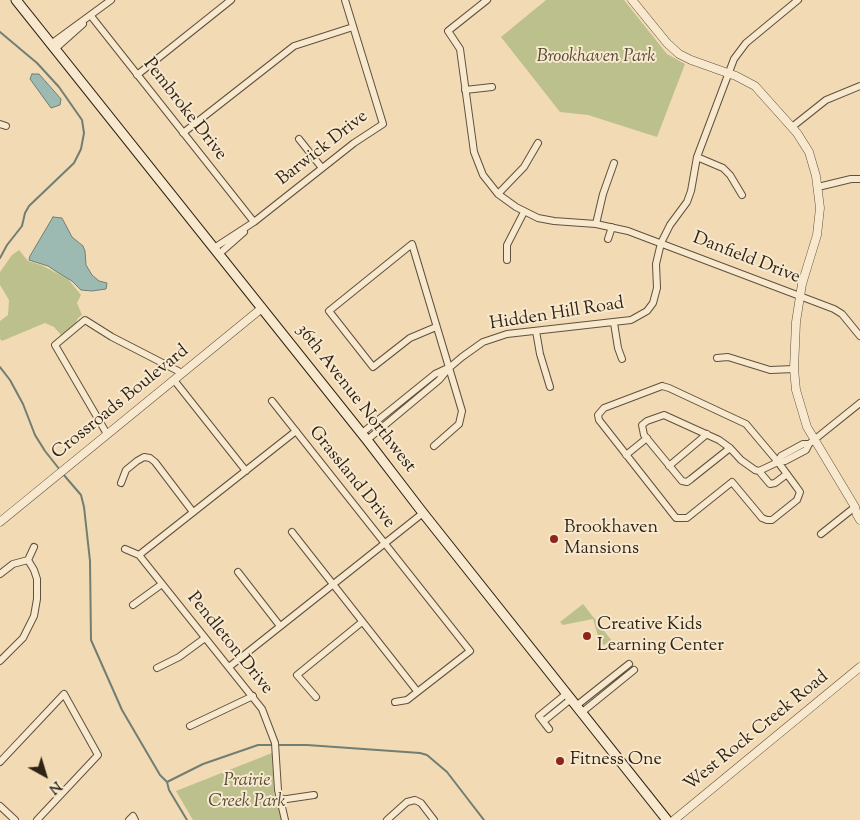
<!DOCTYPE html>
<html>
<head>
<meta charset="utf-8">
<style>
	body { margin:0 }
	#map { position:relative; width:860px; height:820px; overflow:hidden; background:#f2dbb4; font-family:"Sorts Mill Goudy",serif }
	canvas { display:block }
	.north { position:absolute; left:20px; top:750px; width:50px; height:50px; -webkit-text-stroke:4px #f7e8ce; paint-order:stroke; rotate:141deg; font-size:14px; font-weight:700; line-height:20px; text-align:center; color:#2e2316 }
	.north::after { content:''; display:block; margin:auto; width:18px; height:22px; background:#2e2316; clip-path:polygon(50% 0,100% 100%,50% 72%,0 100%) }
</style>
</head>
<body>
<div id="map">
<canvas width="860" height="820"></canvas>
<div class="north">N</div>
</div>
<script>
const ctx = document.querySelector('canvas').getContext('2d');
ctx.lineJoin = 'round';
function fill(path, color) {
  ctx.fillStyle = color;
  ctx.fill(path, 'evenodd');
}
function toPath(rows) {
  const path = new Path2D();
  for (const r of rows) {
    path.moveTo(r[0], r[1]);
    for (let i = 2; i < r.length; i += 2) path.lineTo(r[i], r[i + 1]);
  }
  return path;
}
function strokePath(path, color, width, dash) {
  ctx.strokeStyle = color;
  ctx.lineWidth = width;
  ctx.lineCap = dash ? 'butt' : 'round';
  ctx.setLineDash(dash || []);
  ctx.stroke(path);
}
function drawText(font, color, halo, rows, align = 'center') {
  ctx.font = font + ' "Sorts Mill Goudy",serif';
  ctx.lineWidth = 4;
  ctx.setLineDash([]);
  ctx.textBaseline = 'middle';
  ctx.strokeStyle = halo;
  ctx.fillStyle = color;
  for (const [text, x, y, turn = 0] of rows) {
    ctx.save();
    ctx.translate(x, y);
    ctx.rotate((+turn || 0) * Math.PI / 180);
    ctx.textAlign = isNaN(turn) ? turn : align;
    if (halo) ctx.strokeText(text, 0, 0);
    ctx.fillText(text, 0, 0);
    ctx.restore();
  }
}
fill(toPath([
	[546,0,624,0,667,54,685,64,657,137,588,115,560,112,501,37],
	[19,250,28,261,41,265,68,279,81,295,77,303,82,315,78,318,75,324,61,335,54,327,45,323,2,341,0,339,0,321,8,315,9,300,0,285,0,272,12,255],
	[583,604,612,641,601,646,593,619,563,625,560,622],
	[272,753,274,793,282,820,193,820,176,791]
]), '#bcc08c');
const water = toPath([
	[32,74,39,74,61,99,60,105,51,108,30,79,32,74],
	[53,217,62,218,72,237,83,246,85,251,86,265,92,275,99,281,107,283,106,289,92,291,81,290,72,281,57,272,48,266,29,260,30,256,53,217]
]);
fill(water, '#9cbab2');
strokePath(water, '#707e74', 1);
strokePath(toPath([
	[0,32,37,63,59,87,82,120,84,133,81,149,74,163,29,206,25,213,22,226,7,245,0,258],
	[0,367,10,380,23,404,35,435,45,451,60,470],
	[63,474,81,495,84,507,90,561,91,640,122,710,160,775,167,782,169,790,187,820],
	[167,782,203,764,258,745,307,745,420,753,427,755,447,772,484,820]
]), '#707e74', 2);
const minor = toPath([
	[487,0,448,31,460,49,474,152,483,175,498,194,516,207,538,218,554,221,596,224,628,231,834,309,842,314,860,336],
	[91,16,254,222],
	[51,44,111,0],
	[55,49,83,24],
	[137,75,231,0],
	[465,90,492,87],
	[0,124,6,126],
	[792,127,826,100,860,86],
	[183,133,294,46,353,27],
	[299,139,322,168],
	[697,157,723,168,730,175,742,195],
	[818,187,851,179,860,179],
	[498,194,524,167,538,143],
	[596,224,603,194,614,163],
	[608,239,612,227],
	[214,248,254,222,354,143,383,124,345,0],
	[219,254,244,232],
	[507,260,507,245,524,212],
	[614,323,618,348,622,359],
	[536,331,540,354,550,387],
	[717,358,728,357,770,370,794,369],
	[174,380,246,471],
	[662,386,669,388,746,424,778,462,795,485,800,492,797,500,772,520,767,520,762,518,732,482,687,518,676,518,599,420,598,415,604,408,662,386],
	[272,401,470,651,407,700,395,702],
	[362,433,435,374,448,368],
	[107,434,55,345,85,320,112,337,182,373],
	[367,440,439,380,449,368,462,357,483,342,507,334,631,320,647,311,653,303,657,288,656,264,661,243,670,225,687,202,691,191,697,157,734,59,746,43,798,0],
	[809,444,803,444,781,456,778,462,785,461,806,450,809,444,860,403],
	[434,446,459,424,462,411,412,244,329,311,373,367,410,338,436,327],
	[730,448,691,479,687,482,682,481,644,435,642,425,647,421,664,415,719,440,730,448,741,460,755,470,759,471,778,462],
	[626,455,647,438],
	[669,466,707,434],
	[759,471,770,484,775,483,787,474],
	[121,483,126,470,137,461,144,457,150,458,155,462,193,512],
	[292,532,417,691],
	[821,534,855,507],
	[125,549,139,555,262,709,275,743,278,790,285,820],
	[139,555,296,431],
	[28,560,34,547],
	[238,572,280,626],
	[0,574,13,564,28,560],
	[133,605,162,584],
	[0,661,23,638,34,616,37,599,37,579,34,570,28,560],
	[229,667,423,513],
	[157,668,179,657,205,638],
	[316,697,297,675,362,622],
	[576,706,629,664],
	[581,713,634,670],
	[544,721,571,699],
	[190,726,253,696],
	[549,729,539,716,566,694],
	[0,762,64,694,98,755,37,820],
	[280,800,314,795],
	[0,806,15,820],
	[129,820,133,816,135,820],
	[387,820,407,802,415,800,421,803,434,820]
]);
const tertiary = toPath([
	[632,0,667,43,679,54,691,60,736,76,755,86,797,133,809,152,816,176,820,208,817,235,802,284,796,322,794,369,796,390,807,427,855,507,857,515,860,520],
	[0,522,262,308],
	[674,820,860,667]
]);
const secondary = toPath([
	[16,0,367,440,423,513,667,820]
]);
strokePath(minor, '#5f513e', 8);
strokePath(tertiary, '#5f513e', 9);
strokePath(secondary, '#2e2316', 11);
strokePath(minor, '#f7e8ce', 6);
strokePath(tertiary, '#f7e8ce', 8);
strokePath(secondary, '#f7e8ce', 9);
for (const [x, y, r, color] of [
	[554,539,5,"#8f2418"],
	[587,636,5,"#8f2418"],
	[560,761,5,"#8f2418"]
]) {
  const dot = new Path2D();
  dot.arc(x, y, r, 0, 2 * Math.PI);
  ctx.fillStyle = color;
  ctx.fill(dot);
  strokePath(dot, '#f7e8ce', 2);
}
drawText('italic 18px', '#524a34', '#f7e8ce', [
	["Brookhaven Park",596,58],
	["Prairie",247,782],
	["Creek Park",247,803]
]);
drawText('18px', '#2e2316', '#f7e8ce', [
	["Pembroke Drive",184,110,52],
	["Barwick Drive",323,149,-38],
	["Danfield Drive",746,259,21],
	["Hidden Hill Road",557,315,-9],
	["36th Avenue Northwest",355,399,52],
	["Crossroads Boulevard",121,403,-39],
	["Grassland Drive",351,478,51],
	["Pendleton Drive",229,644,51],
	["West Rock Creek Road",757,732,-39]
]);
drawText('18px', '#2e2316', '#f7e8ce', [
	["Brookhaven",564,529],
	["Mansions",564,550],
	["Creative Kids",597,626],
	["Learning Center",597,647],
	["Fitness One",570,761]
], 'left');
</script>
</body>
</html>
